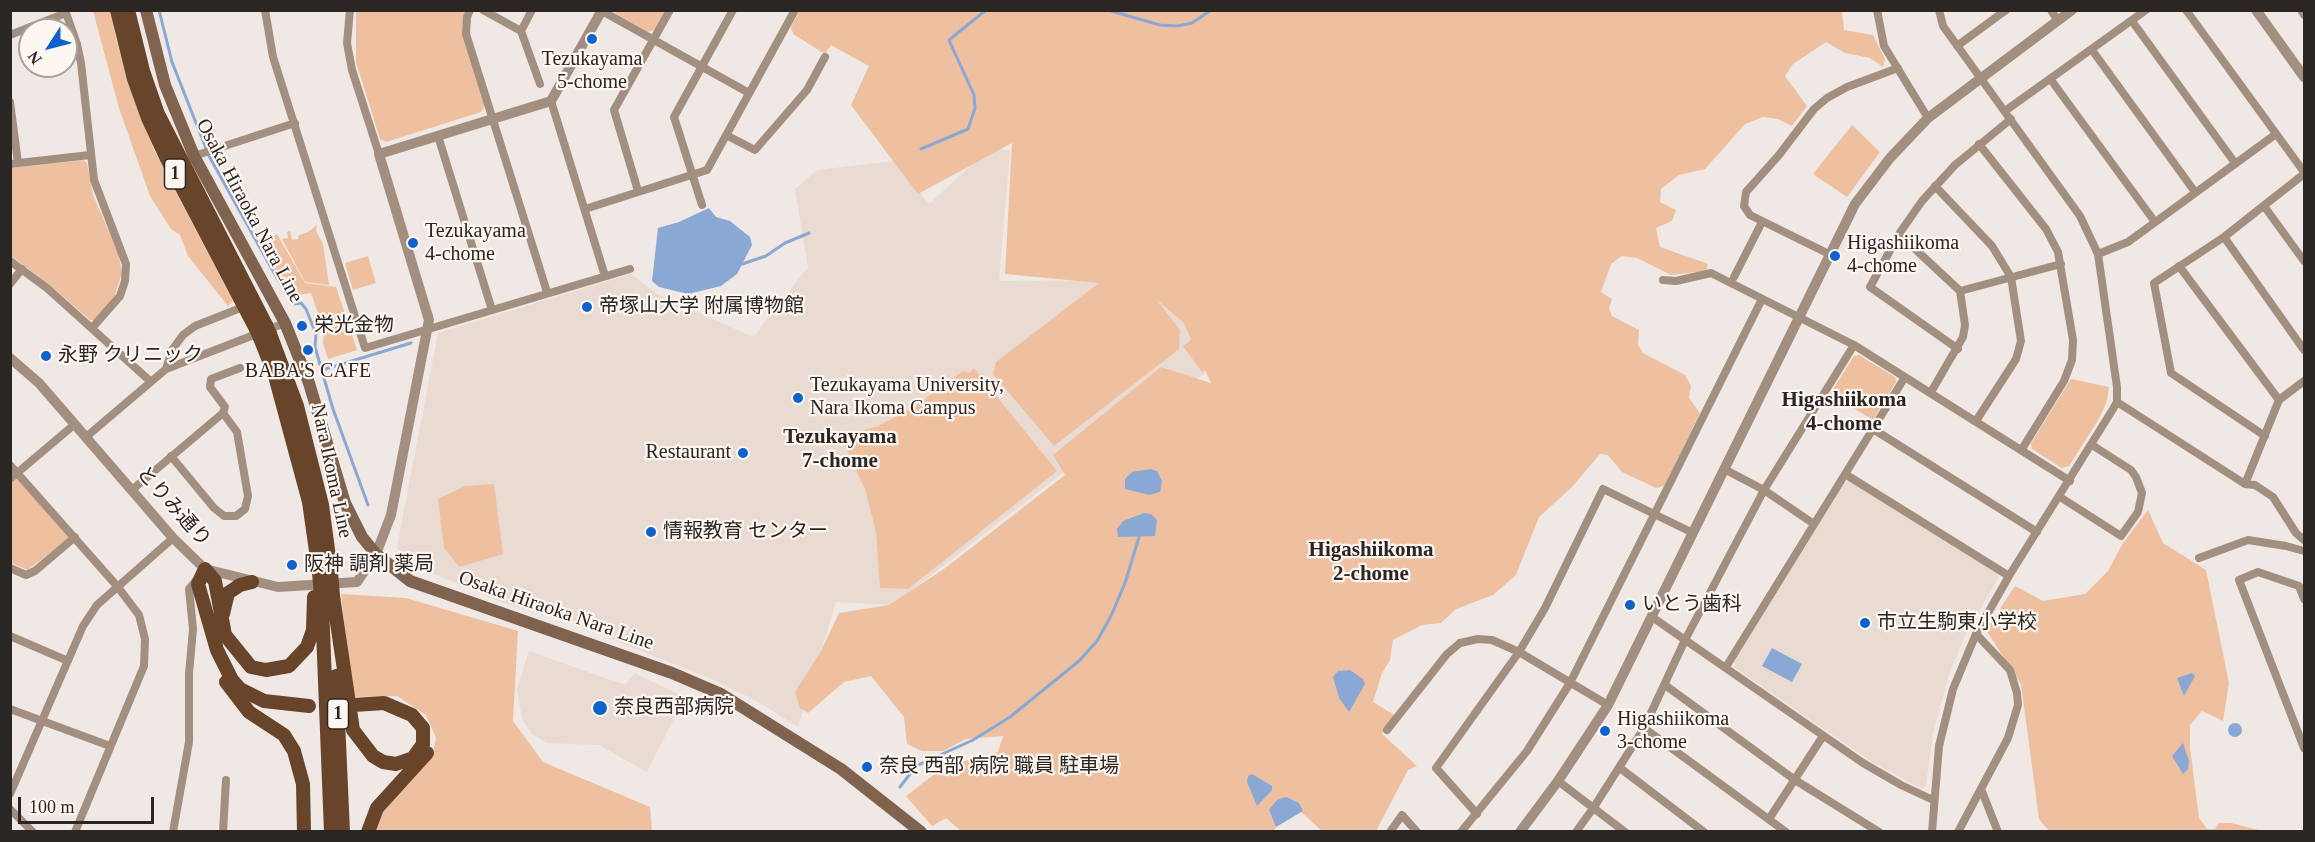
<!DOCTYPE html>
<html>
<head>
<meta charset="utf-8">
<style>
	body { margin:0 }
	#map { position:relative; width:2315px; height:842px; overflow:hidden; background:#efe8e4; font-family:"Times New Roman",serif }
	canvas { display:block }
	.frame { position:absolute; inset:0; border:12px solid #292624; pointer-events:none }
	.north { position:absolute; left:18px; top:18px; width:60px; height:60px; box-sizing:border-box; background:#fdf6f1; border:2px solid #a8a39f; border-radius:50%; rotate:234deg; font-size:16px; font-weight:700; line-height:24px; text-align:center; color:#292624 }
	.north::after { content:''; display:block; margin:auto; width:21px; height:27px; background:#0f62cc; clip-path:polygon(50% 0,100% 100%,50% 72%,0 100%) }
	.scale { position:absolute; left:18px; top:797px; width:136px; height:27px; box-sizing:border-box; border:3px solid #292624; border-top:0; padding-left:8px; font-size:18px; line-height:21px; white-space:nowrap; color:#292624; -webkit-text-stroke:4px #fdf6f1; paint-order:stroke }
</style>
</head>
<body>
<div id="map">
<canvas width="2315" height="842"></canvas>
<div class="frame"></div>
<div class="north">N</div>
<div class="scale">100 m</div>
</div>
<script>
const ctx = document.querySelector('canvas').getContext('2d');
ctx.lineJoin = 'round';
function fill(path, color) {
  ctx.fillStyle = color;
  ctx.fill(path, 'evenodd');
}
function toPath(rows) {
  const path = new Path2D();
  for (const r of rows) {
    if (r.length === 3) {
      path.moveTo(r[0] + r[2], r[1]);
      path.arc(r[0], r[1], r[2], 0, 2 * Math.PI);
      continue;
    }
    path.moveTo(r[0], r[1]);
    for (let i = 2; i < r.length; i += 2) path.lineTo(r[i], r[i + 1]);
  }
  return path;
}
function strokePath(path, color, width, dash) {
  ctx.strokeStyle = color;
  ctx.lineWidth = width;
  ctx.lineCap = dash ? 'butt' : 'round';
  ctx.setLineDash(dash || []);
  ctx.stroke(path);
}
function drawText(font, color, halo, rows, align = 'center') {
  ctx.font = font + ' "Times New Roman","Noto Sans JP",serif';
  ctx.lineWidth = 4.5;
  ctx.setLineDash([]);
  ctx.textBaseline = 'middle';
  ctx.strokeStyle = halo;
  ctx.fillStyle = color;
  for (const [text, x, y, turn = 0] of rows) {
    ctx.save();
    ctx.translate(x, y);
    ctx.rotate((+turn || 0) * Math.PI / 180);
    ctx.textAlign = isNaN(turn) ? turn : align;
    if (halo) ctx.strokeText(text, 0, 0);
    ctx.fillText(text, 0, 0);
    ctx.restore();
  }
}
fill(toPath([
	[989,149,1010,150,999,281,1153,280,1230,356,1060,475,893,605,836,602,798,727,757,701,709,678,574,624,501,602,405,562,397,547,438,333,631,274,657,294,753,337,808,267,795,189,817,170,895,161,929,204],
	[1850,481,1997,573,1998,578,1964,638,1950,672,1933,732,1926,785,1922,789,1872,762,1735,668,1734,662,1845,482],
	[529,651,616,682,626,684,634,673,685,697,647,772,599,745,547,743,532,734,522,719,517,689]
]), '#e9dbd2');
fill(toPath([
	[800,10,1842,10,1844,30,1873,35,1885,59,1883,67,1870,58,1845,53,1826,42,1793,64,1785,76,1807,106,1792,126,1778,119,1763,117,1745,124,1705,169,1679,175,1661,189,1660,202,1676,210,1672,221,1656,228,1660,247,1708,264,1706,271,1671,275,1637,258,1622,256,1611,264,1601,292,1612,299,1609,308,1612,316,1639,330,1638,345,1643,353,1685,375,1691,386,1689,398,1700,413,1664,486,1656,488,1622,472,1608,455,1600,454,1572,487,1539,517,1516,575,1493,595,1456,609,1441,623,1422,625,1393,640,1390,660,1382,673,1373,702,1394,715,1382,734,1417,766,1408,770,1376,831,1322,831,1289,801,1274,831,962,832,946,818,932,826,906,796,945,766,998,752,1003,736,966,739,943,751,922,751,907,744,904,717,871,676,844,682,808,713,800,708,795,692,821,651,839,613,889,605,944,569,1065,475,1053,455,1161,367,1211,383,1205,370,1202,372,1183,346,1191,340,1184,323,1156,299,1180,330,1179,349,1054,446,993,374,996,362,1099,283,1005,274,1012,143,918,194,851,105,869,66,831,45,825,54,793,34,791,27],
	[93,11,111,11,116,39,134,98,154,150,233,301,228,306,188,256,180,235,171,229,150,196,119,108],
	[356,11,465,11,462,28,485,106,481,112,386,142,380,139,356,62],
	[615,11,665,11,654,30,648,32,616,14],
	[1852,125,1880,152,1847,197,1813,174],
	[83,160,87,163,93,195,118,252,122,273,114,297,94,320,90,320,50,285,11,256,11,168],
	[317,225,316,231,323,244,329,285,305,282,282,239,288,238,287,232,290,231,292,240,298,239,299,235,308,232],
	[277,234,305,283,336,287,357,350,328,359,323,343,324,331,311,293,286,297,258,245],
	[368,256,376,283,353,290,345,263],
	[1859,355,1895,377,1896,382,1873,420,1830,394,1854,356],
	[974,368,1057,471,908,589,880,588,876,532,865,489,841,437,878,426,911,409,963,371,969,373],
	[2071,379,2109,387,2107,401,2099,419,2069,466,2062,468,2032,449,2031,443],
	[16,479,20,480,68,534,68,539,28,570,11,563,10,484],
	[494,484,503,554,459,567,444,548,438,499,465,486],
	[2148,510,2163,543,2206,570,2229,683,2223,721,2202,711,2190,725,2190,747,2199,818,2207,829,2215,829,2219,823,2231,823,2263,831,2049,831,2039,819,2021,684,1986,630,2015,586,2043,601,2085,594,2108,571,2123,543],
	[341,594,406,598,518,631,513,721,543,762,650,807,652,831,374,831,379,812,432,758,436,738,426,715,397,696,352,697]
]), '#eec0a0');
fill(toPath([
	[709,208,716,217,730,221,750,237,752,245,737,274,721,286,688,294,659,287,652,281,658,228,679,222],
	[1151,469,1157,471,1162,481,1160,492,1149,495,1125,489,1125,479,1132,472],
	[1144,513,1151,514,1157,520,1155,536,1118,537,1117,529,1123,521],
	[1772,648,1802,664,1792,682,1762,666],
	[1350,670,1363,679,1365,684,1349,712,1339,698,1333,677,1338,671],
	[2192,673,2195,676,2184,696,2177,678],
	[2235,730,7],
	[2183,743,2189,761,2188,769,2183,774,2172,756],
	[1252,774,1272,786,1272,790,1257,806,1247,782,1248,776],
	[1286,797,1299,803,1303,811,1276,827,1269,810,1277,800]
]), '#8aa8d4');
strokePath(toPath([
	[159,10,172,62,209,156,277,278,294,304,301,303,306,309,316,334,315,347,333,409,368,505],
	[1108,10,1160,25,1177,26,1192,23,1211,10],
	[921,149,968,129,975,108,974,95,949,40,986,10],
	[742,264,766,256,785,243,809,233],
	[322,370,411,343],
	[900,787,916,766,973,740,1010,717,1079,661,1097,641,1111,616,1125,583,1139,537]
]), '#8aa8d4', 3);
strokePath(toPath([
	[65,10,77,44,81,63,94,180,126,264,125,281,120,296,92,328],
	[265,10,273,57,365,348,630,269],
	[350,10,347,43,352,70,379,154],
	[470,10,467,17,466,34,547,292],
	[483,10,521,31],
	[532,10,521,31,540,84],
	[1877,10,1884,46,1928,118],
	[2051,10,2058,21],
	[2186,10,2304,172],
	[2301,10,2304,15],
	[602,11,749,93],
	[2132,21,2235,163],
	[10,35,66,13],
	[1957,46,2006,10],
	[2092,50,2195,192],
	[2051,80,2155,222],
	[551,101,605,276],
	[10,102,18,163],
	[2005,111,2146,10],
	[726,135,755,150,807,90,825,57],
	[438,136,492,310],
	[1979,144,2046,229,2058,252,2073,340,2072,360,2064,381,2022,449],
	[194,156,295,123],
	[10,164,90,155],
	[1935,186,1992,246,2011,277,2021,341,2016,359,1976,421],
	[638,191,614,110,670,10],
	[702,205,674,117,733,10],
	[2264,206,2304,261],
	[585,209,707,170,795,10],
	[1899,234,1960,291,1965,325,1963,337,1931,392],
	[2224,237,2304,350],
	[1829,254,1750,215,1744,206,1746,192,1779,155,1814,109,1827,98,1847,87,1898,68],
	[2098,254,2128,242,2276,134],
	[10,261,47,288,150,381],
	[2179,266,2279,400],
	[1734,277,1762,222],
	[1663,280,1676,281,1711,273,1854,345,2070,481],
	[10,284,22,269],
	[1960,291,2061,264],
	[1958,349,1870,287,1899,234,1922,201,1955,165,2011,119],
	[166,369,172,350,183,335,195,326,238,309],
	[2117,402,2245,484,2255,485,2273,497,2296,533,2304,540],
	[1873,429,2037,532],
	[2265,436,2171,373,2154,283,2224,237,2304,174],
	[86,437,166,369,285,323],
	[171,456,214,508,224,516,236,516,245,509,248,496,237,432,223,413],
	[10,465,117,586,139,615,145,639,144,666,75,832],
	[1724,469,1764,490,1814,524],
	[1845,474,2009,576],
	[10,479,75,424],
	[2245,484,2279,400,2304,381],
	[133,489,223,413,225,407,210,387,211,379,240,368],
	[2060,497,2121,536,2138,512,2142,493,2136,477,2131,470,2092,445],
	[2199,558,2248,540,2286,546,2304,551],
	[10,568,26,575,35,571,75,537],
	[2304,599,2299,586,2258,572,2239,580,2304,748],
	[1652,617,1863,763,1901,785,1933,800],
	[10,636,68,661],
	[1726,667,1905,377],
	[1665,685,1795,780,1879,832],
	[10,709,110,746],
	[1644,728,1786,832],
	[1387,730,1447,654,1460,643,1478,639,1492,640,1519,652,1608,705],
	[1620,768,1704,832],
	[1558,781,1625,832],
	[1981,789,1998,832],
	[10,794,83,626,97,605,173,538],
	[10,809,33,832],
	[1477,814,1436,768,1519,652,1545,608,1603,489,1693,533],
	[1769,819,1823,736],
	[173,832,189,742,189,674,193,629,189,589,198,578],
	[223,832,226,780],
	[1390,832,1402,815,1417,832],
	[1461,832,1527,751,1570,683,1762,299],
	[1576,832,1594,807,1644,728,1685,640,1764,490,1854,345],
	[1932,832,1939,746,1953,689,1976,634,2009,576,2113,409,2117,402,2117,387,2098,254,2080,216,1943,26,1939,10],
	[1958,832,2008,738,2018,705,2017,693,2010,670,1976,634]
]), '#a38f80', 8);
strokePath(toPath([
	[2256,10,2304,77],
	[10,358,39,383,173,538,205,569,278,587,357,582,376,554,391,515,429,320,379,154,551,101,602,10],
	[1520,832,1558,781,1608,705,1855,204,1890,158,1928,118,2072,10]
]), '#a38f80', 10);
strokePath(toPath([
	[146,10,165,85,183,129,194,156,285,323,309,383,345,503,362,537,376,554,410,581,672,673,721,694,841,769,921,832]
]), '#80634e', 12);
strokePath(toPath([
	[117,10,134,79,148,118,167,159,256,329],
	[128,10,143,71,158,114,266,325],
	[270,334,297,406,322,505,331,572],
	[260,338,275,376,309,502,319,572],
	[333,596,353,730,373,756,383,762,396,764,413,758,423,744,423,728,412,715,384,703,354,705],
	[322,606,331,832],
	[223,614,228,593,240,585,252,582],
	[336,676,343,832],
	[226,682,249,712,284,735,294,751,303,784,304,832],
	[309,706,264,701,240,689,232,680,217,650,198,584,205,569,215,581,225,635,251,667,266,670,289,666,307,647,313,630,314,597],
	[368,832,377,808,427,753]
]), '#67442a', 14);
strokePath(toPath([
	[266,325,270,334],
	[256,329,260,338],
	[319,572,321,597],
	[331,572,333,596]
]), '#67442a', 14);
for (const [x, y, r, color] of [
	[592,39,6,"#0f62cc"],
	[413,243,6,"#0f62cc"],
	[1835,256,6,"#0f62cc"],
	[587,307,6,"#0f62cc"],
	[302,326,6,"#0f62cc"],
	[308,350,6,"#0f62cc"],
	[46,356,6,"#0f62cc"],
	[798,398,6,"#0f62cc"],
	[743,453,6,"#0f62cc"],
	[651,532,6,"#0f62cc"],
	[292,565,6,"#0f62cc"],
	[1630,605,6,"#0f62cc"],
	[1865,623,6,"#0f62cc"],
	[600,708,8,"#0f62cc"],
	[1605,731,6,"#0f62cc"],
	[867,767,6,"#0f62cc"]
]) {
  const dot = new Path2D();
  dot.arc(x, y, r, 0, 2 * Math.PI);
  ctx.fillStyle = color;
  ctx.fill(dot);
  strokePath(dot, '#fdf6f1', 2);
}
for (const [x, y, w] of [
	[175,174,21],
	[338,714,21]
]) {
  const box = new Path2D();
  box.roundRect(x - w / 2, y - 15, w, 30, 4.5);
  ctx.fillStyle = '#fdf6f1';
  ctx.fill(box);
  strokePath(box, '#292624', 1.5);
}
drawText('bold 18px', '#292624', null, [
	["1",175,174],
	["1",338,714]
]);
drawText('20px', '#292624', '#fdf6f1', [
	["Tezukayama",592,60,"center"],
	["5-chome",592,83,"center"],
	["Tezukayama",425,232],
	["4-chome",425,255],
	["Higashiikoma",1847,244],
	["4-chome",1847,267],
	["帝塚山大学 附属博物館",599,307],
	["栄光金物",314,326],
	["永野 クリニック",58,356],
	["BABA'S CAFE",308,372,"center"],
	["Tezukayama University,",810,386],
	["Nara Ikoma Campus",810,409],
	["Restaurant",731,453,"right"],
	["情報教育 センター",663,532],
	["阪神 調剤 薬局",304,565],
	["いとう歯科",1642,605],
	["市立生駒東小学校",1877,623],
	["奈良西部病院",614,708],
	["Higashiikoma",1617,720],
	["3-chome",1617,743],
	["奈良 西部 病院 職員 駐車場",879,767]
], 'left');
drawText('20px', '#292624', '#fdf6f1', [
	["Osaka Hiraoka Nara Line",249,211,62],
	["Nara Ikoma Line",331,471,78],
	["とりみ通り",173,507,48],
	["Osaka Hiraoka Nara Line",556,611,19]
]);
drawText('bold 21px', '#292624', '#fdf6f1', [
	["Higashiikoma",1844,401],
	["4-chome",1844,425],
	["Tezukayama",840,438],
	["7-chome",840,462],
	["Higashiikoma",1371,551],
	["2-chome",1371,575]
]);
</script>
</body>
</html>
